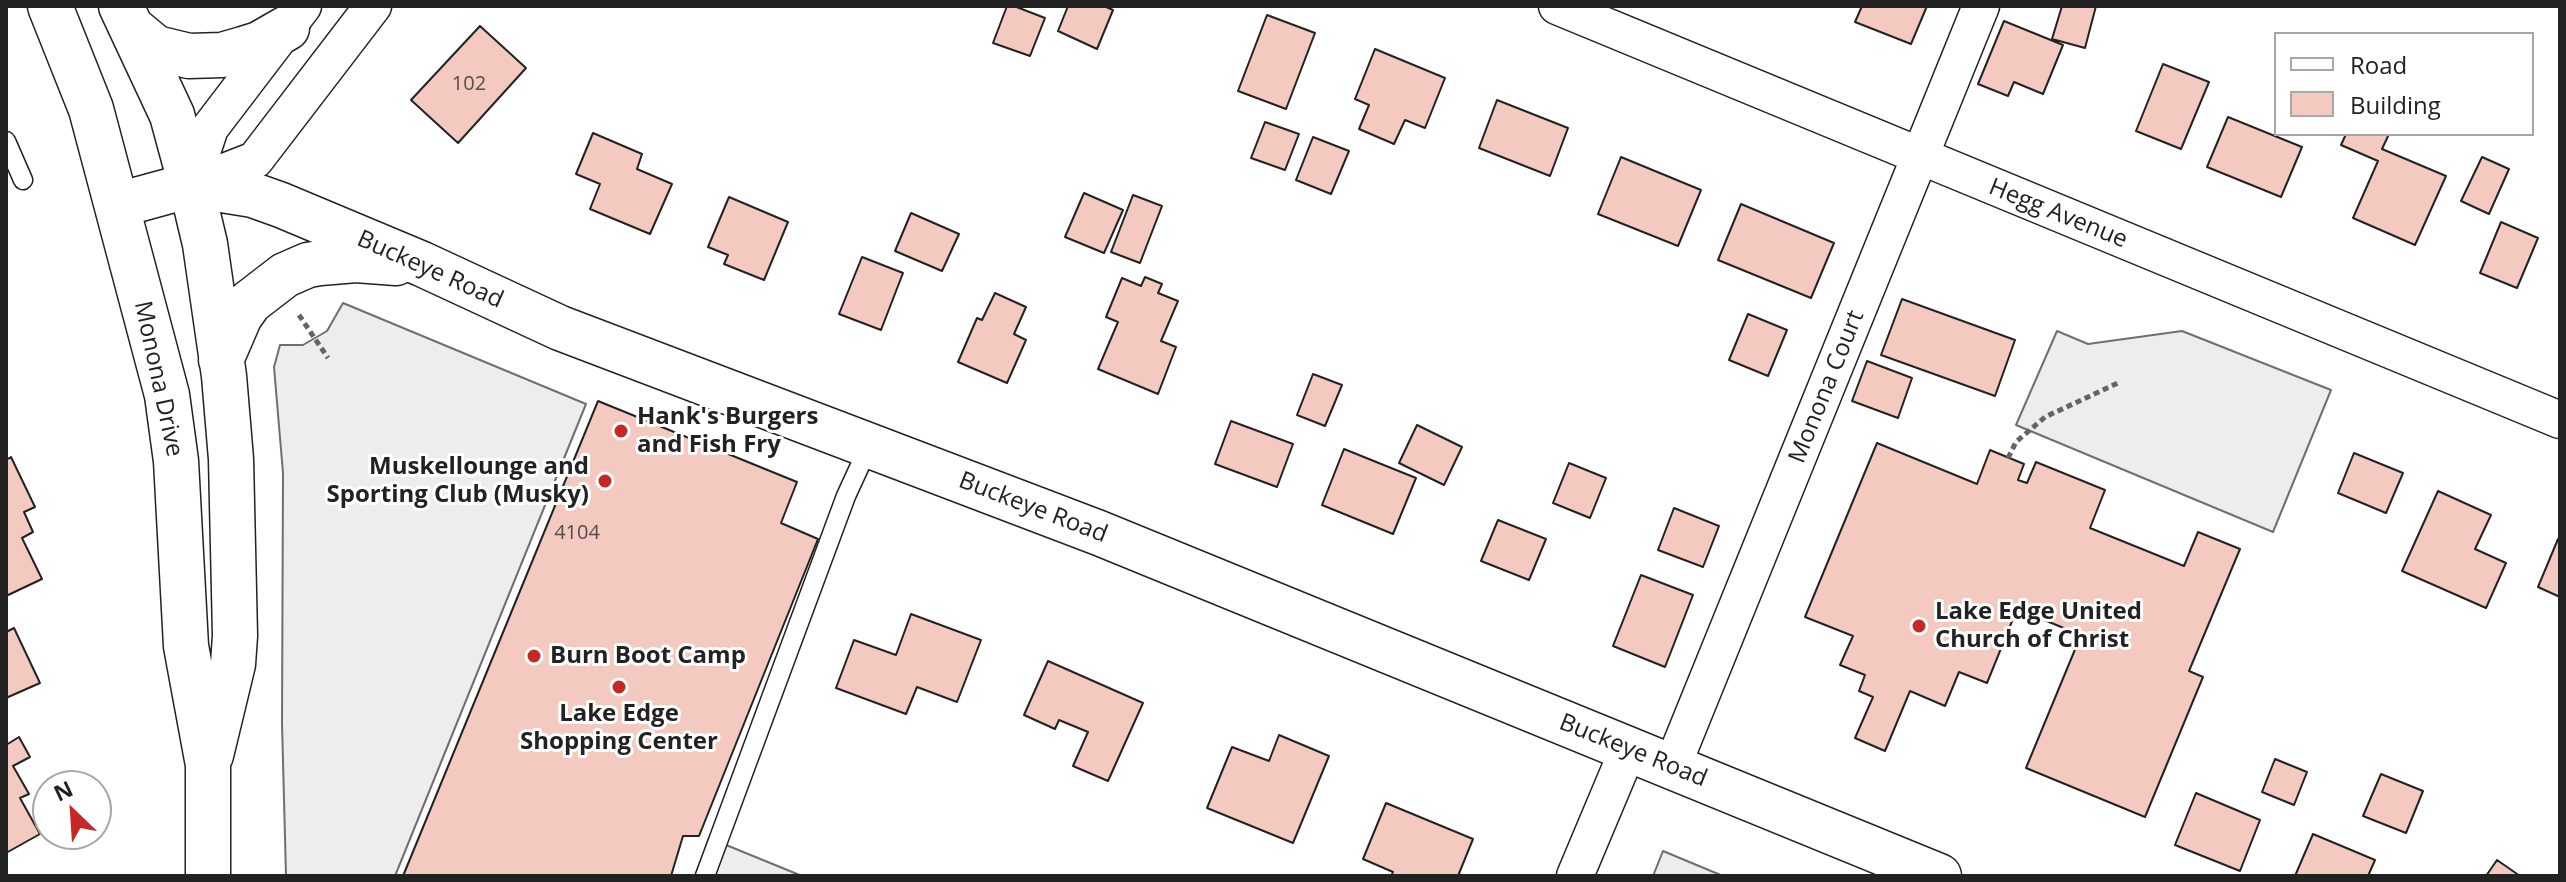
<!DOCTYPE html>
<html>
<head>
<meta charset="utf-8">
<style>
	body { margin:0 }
	#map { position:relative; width:2566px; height:882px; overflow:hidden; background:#fff; font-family:"Open Sans",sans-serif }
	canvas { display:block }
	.frame { position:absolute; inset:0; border:8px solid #222; pointer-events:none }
	.legend { position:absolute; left:2274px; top:32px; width:260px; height:104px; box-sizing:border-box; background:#fff; border:2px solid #a7a7a7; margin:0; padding:10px 14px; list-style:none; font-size:24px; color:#222 }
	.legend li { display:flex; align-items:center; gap:16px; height:40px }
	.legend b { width:40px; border:2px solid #a7a7a7 }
	.north { position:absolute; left:32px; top:770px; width:80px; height:80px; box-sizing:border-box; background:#fff; border:2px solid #a7a7a7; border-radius:50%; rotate:335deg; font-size:22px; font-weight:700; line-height:32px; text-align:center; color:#222 }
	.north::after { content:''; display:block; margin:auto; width:28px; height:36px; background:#c62828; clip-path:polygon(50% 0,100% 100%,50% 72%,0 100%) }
</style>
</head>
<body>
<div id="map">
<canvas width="2566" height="882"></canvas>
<div class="frame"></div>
<ul class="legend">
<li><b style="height:10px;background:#fff"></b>Road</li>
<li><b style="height:22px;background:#f3c9c0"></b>Building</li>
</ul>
<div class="north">N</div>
</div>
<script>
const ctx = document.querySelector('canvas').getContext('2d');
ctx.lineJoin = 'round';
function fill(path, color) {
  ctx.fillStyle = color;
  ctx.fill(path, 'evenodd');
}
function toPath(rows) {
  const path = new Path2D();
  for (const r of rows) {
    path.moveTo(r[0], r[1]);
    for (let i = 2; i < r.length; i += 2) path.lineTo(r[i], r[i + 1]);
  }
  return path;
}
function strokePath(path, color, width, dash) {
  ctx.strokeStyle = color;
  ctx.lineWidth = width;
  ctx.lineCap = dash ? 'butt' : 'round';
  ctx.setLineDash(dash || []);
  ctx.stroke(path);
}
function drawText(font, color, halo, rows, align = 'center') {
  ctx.font = font + ' "Open Sans",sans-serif';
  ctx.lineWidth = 6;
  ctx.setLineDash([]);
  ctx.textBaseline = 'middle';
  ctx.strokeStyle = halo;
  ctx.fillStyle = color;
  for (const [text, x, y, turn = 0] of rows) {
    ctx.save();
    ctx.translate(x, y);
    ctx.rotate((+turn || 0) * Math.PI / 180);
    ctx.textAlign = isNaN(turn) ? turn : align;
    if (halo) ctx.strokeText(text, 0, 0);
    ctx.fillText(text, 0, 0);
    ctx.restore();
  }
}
const parking = toPath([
	[343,303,586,404,395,876,286,876,282,723,283,473,274,367,280,345,303,345,327,331,343,303],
	[2057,331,2088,344,2182,331,2331,390,2273,532,2016,425,2057,331],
	[709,838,802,876,695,876,709,838],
	[1663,851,1723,876,1653,876,1663,851]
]);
fill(parking, '#ededed');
strokePath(parking, '#6f6f6f', 2);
const building = toPath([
	[1007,6,1014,6,1045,18,1030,56,993,43,1007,6],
	[1068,6,1104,6,1113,10,1097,49,1058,31,1068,6],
	[1862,6,1927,6,1911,44,1855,22,1862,6],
	[2062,6,2096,6,2085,48,2052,39,2062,6],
	[1267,15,1315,33,1286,109,1238,91,1267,15],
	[2004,21,2063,45,2043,94,2014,82,2008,96,1978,84,2004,21],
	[480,26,526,68,458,143,411,100,480,26],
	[1375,49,1445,78,1425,128,1405,120,1394,144,1359,129,1369,105,1355,99,1375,49],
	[2163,64,2209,82,2181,149,2136,131,2163,64],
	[1497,100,1568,128,1550,176,1479,148,1497,100],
	[2228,117,2302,147,2281,197,2207,167,2228,117],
	[1265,122,1299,134,1285,170,1251,158,1265,122],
	[593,133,642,154,637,169,672,184,650,234,590,209,600,184,576,174,593,133],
	[2346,134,2389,134,2382,149,2446,176,2415,245,2353,218,2378,161,2341,145,2346,134],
	[1313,137,1349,151,1331,194,1296,180,1313,137],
	[1621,157,1701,190,1678,246,1598,214,1621,157],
	[2482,157,2509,169,2489,214,2461,201,2482,157],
	[1084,193,1123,210,1104,253,1065,237,1084,193],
	[1133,195,1162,206,1140,263,1111,252,1133,195],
	[729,197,788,222,764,280,724,264,728,255,708,247,729,197],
	[1741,204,1834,243,1811,298,1718,260,1741,204],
	[911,213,959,234,942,271,895,251,911,213],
	[2501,222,2538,238,2517,288,2480,273,2501,222],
	[862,257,903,273,881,330,839,314,862,257],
	[1145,277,1162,284,1158,293,1178,301,1161,341,1176,347,1158,394,1098,369,1118,322,1106,317,1122,278,1141,286,1145,277],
	[995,293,1026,307,1014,334,1026,340,1007,383,958,362,977,318,982,320,995,293],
	[1902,299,2015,340,1995,396,1881,355,1902,299],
	[1748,314,1787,330,1768,376,1729,360,1748,314],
	[1867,361,1912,378,1898,418,1852,401,1867,361],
	[1313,374,1342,385,1325,426,1297,415,1313,374],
	[598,401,797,482,781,523,818,539,699,836,683,836,671,876,403,876,598,401],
	[1231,421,1293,444,1277,487,1215,464,1231,421],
	[1417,425,1462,447,1444,485,1399,463,1417,425],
	[1877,443,1977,484,1990,450,2024,464,2018,480,2027,483,2036,462,2105,490,2090,528,2184,566,2198,532,2240,549,2189,671,2203,677,2145,817,2026,768,2081,635,2017,609,1987,683,1959,672,1945,706,1910,691,1885,751,1855,738,1873,697,1859,691,1865,675,1840,665,1853,636,1805,617,1877,443],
	[1344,449,1416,478,1393,534,1322,505,1344,449],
	[2354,453,2403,473,2386,513,2338,493,2354,453],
	[11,457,35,507,24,512,33,532,22,538,42,579,6,596,6,460,11,457],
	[1569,463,1606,478,1590,518,1553,503,1569,463],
	[2438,491,2491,515,2475,549,2506,563,2486,608,2402,571,2438,491],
	[1674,508,1719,526,1703,567,1658,550,1674,508],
	[1498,520,1546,539,1529,580,1481,561,1498,520],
	[2558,539,2560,540,2560,597,2538,587,2558,539],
	[1641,575,1693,595,1665,667,1613,646,1641,575],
	[911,614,981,640,957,702,917,687,906,714,836,688,854,640,896,655,911,614],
	[14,628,40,683,6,698,6,632,14,628],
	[1048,661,1143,703,1108,781,1073,766,1088,732,1059,720,1055,729,1024,715,1048,661],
	[1279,735,1329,756,1293,843,1207,808,1232,747,1269,761,1279,735],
	[19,737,30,757,13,766,29,794,20,798,40,834,6,853,6,745,19,737],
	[2275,759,2307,772,2294,805,2262,792,2275,759],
	[2381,774,2423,791,2406,833,2363,816,2381,774],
	[2196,793,2260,820,2240,871,2175,845,2196,793],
	[1386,803,1473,839,1458,876,1391,876,1393,872,1363,859,1386,803],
	[2313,834,2375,860,2368,876,2295,876,2313,834],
	[2497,860,2520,876,2486,876,2497,860]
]);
fill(building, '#f3c9c0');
strokePath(building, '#222', 2);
const service = toPath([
	[6,141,23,180],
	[705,876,846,496,869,446]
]);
const minor = toPath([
	[1557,6,2560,420],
	[191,185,255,160,373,6],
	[191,185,210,128,303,6],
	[1672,767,1981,6],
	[1575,876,1628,750]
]);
const tertiary = toPath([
	[50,6,91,109,167,395,176,461,186,646,208,765,208,876],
	[121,6,172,115,191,185,205,244,224,376,231,459,235,636,233,664,211,755],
	[133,29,156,48,189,56,222,55,243,49,259,44,287,28],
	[118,205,191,185,253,195,281,205,422,264,560,328,1099,533,1939,876],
	[221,360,240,316,250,302,285,275,308,265,320,263,356,260,396,263]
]);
strokePath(service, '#222', 21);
strokePath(minor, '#222', 39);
strokePath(tertiary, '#222', 47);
strokePath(toPath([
	[299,315,328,358],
	[2008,458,2016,442,2045,417,2120,382]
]), '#646464', 5, [6, 4]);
strokePath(service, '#fff', 18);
strokePath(minor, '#fff', 36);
strokePath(tertiary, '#fff', 44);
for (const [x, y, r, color] of [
	[621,431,8,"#c62828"],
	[605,481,8,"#c62828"],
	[1919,626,8,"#c62828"],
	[534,656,8,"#c62828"],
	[619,687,8,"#c62828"]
]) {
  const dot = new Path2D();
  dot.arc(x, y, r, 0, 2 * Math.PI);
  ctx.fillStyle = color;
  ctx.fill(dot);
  strokePath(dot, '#fff', 3);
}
drawText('20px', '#564c4a', null, [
	["102",469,84],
	["4104",577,533]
]);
drawText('24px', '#222', '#fff', [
	["Hegg Avenue",2058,214,22],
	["Buckeye Road",430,270,24],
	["Monona Drive",158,379,78],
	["Monona Court",1827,387,-68],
	["Buckeye Road",1033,508,21],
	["Buckeye Road",1633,751,22]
]);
drawText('bold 24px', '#222', '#fff', [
	["Hank's Burgers",637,417],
	["and Fish Fry",637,445],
	["Muskellounge and",589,467,"right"],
	["Sporting Club (Musky)",589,495,"right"],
	["Lake Edge United",1935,612],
	["Church of Christ",1935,640],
	["Burn Boot Camp",550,656],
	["Lake Edge",619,714,"center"],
	["Shopping Center",619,742,"center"]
], 'left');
</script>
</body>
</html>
